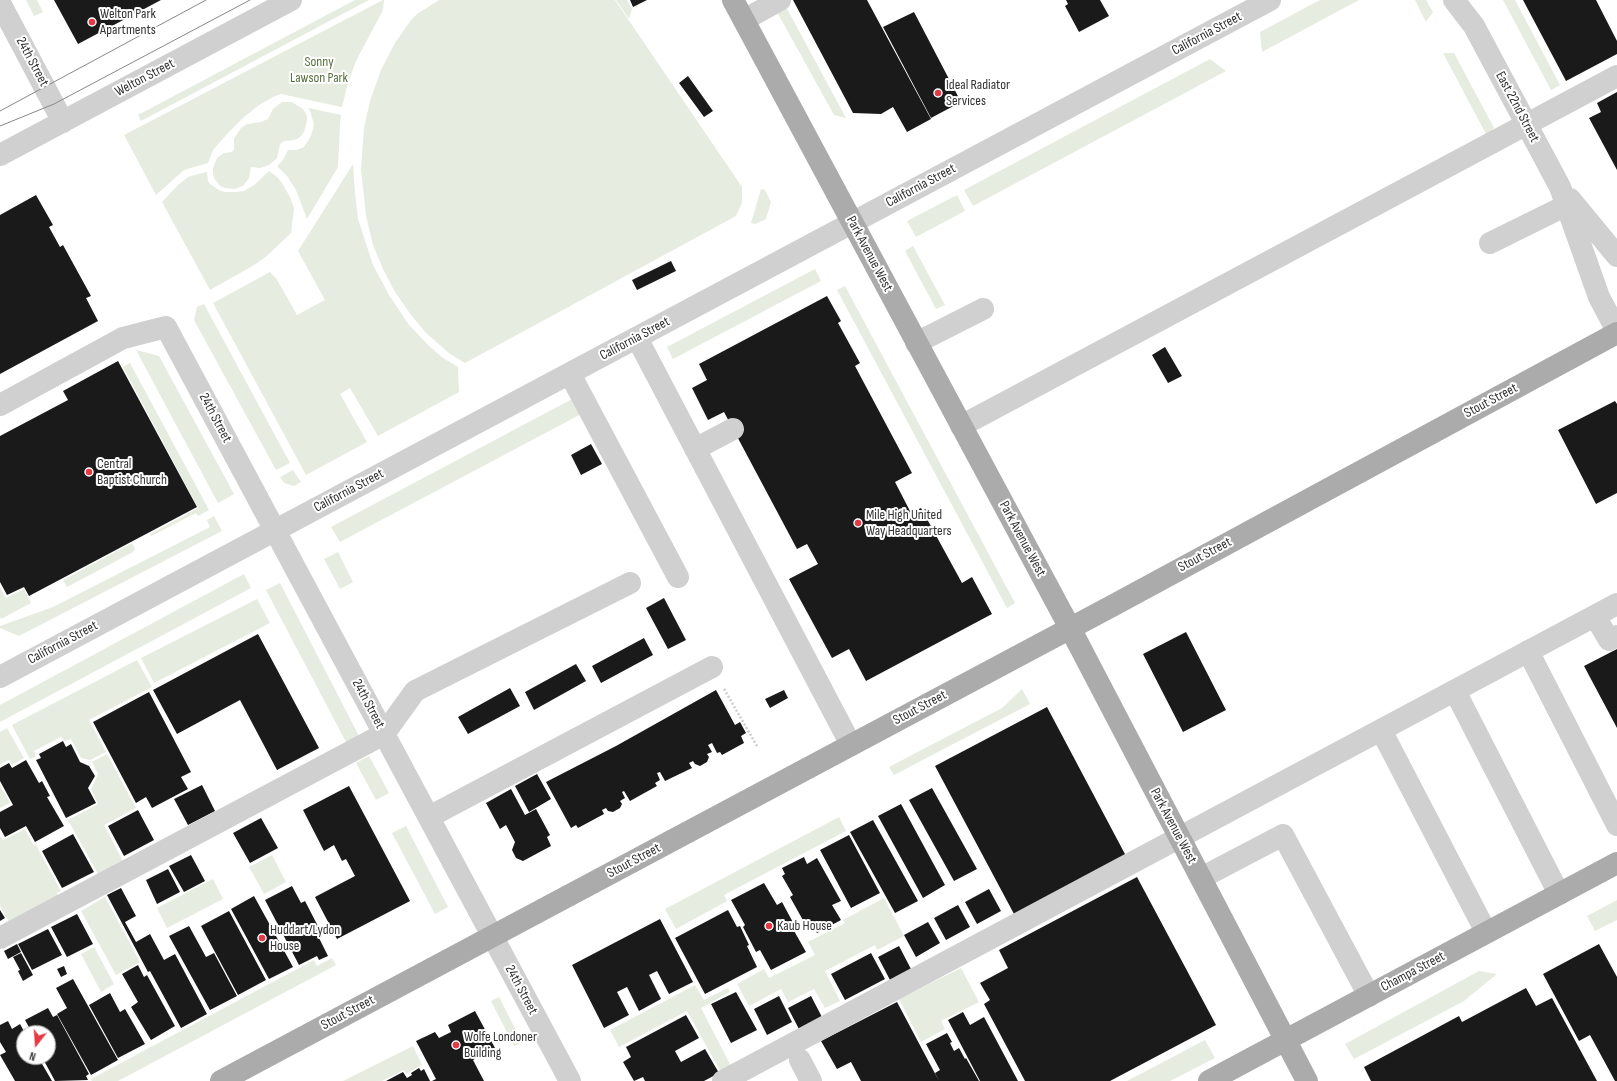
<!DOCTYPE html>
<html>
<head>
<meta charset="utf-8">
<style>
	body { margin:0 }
	#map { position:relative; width:1617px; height:1081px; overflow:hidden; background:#fff; font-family:"Sofia Sans Condensed",sans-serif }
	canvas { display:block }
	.north { position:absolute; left:16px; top:1025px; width:40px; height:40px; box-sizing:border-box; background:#fff; border:1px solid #adadad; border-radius:50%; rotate:197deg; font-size:11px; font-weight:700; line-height:16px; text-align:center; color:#333 }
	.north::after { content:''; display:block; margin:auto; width:14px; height:18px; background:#e63946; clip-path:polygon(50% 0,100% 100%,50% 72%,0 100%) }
</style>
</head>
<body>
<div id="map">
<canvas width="1617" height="1081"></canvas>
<div class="north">N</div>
</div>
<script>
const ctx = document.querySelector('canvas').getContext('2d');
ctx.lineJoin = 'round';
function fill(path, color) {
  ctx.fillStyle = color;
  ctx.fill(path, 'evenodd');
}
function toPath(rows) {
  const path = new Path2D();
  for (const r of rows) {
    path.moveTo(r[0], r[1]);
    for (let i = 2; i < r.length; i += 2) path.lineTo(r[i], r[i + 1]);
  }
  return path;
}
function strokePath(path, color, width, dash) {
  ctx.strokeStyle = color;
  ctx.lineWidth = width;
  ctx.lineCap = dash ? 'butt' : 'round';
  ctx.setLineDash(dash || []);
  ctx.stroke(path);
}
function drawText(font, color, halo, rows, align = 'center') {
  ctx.font = font + ' "Sofia Sans Condensed",sans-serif';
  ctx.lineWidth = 4;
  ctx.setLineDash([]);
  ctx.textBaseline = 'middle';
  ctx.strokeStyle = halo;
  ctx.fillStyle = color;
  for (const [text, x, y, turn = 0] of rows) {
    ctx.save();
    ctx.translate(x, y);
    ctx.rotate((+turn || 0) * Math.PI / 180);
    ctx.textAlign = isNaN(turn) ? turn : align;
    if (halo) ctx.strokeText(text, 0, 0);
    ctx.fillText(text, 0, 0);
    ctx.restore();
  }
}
fill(toPath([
	[26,0,37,0,43,12,34,16],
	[355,0,369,0,141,121,138,115],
	[383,0,384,0,383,10,356,61,348,83,342,107,281,94,273,97,259,105,244,117,228,133,213,150,208,163,184,170,156,195,124,135],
	[439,0,615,0,742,187,742,203,736,216,465,363,450,354,426,333,411,315,395,292,383,269,373,245,366,216,361,169,364,128,370,101,381,70,395,43,411,20,417,14],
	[616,0,627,0,632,9,629,19],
	[1320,0,1359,0,1262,52,1260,32],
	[1415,0,1426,0,1433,12,1426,22],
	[1503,0,1515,0,1560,85,1551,90],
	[785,5,846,118,834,115,776,10],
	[1443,53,1454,53,1494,128,1487,136],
	[1210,59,1226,71,973,206,964,190],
	[282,102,292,102,303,109,307,116,307,121,304,132,299,138,294,140,284,141,280,144,277,158,269,165,260,168,251,167,249,178,243,186,235,189,225,188,220,186,214,178,213,173,213,168,217,158,224,153,232,152,234,149,234,139,241,128,247,124,261,122,268,119,273,109],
	[309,108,341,115,340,124,338,167,307,219,296,190,287,176,277,166,283,160,288,150,296,150,304,147,311,136,314,124],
	[353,164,355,192,358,219,373,265,389,295,409,325,429,346,443,358,458,367,459,392,378,436,350,388,340,394,367,442,306,475,213,303,270,272,276,278,297,315,325,300,298,251],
	[269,171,276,176,282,183,290,197,294,208,291,233,269,254,256,264,210,290,162,202,178,185,188,177,195,175,207,172,208,181,210,184,219,190,225,192,236,192,244,191,254,185],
	[761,189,765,190,771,202,766,219,755,224,751,223],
	[957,195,965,211,916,237,907,221],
	[913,246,945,305,936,309,905,251],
	[815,269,821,281,673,359,667,347],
	[845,286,1015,603,1007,608,837,290],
	[204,304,290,463,276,470,194,320,197,307],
	[136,350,159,356,234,494,218,503],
	[130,363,209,510,198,516,196,513,151,536,150,534,198,508,123,367],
	[574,398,583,413,340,542,331,527],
	[293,470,301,482,294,486,284,483,280,477],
	[214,516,222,531,19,636,0,628,0,626,53,607,210,527,207,520],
	[132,543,135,549,133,552,67,587,63,580],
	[338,552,353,582,340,589,324,559],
	[244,574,251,588,0,722,0,705],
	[280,583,359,736,346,742,266,590],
	[0,587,6,598,24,589,31,603,1,619,0,617],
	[257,599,270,623,154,683,141,658],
	[137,660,152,687,89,720,106,752,90,760,81,758,71,739,65,741,61,737,34,751,36,756,30,759,12,725],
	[1022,689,1030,704,894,775,889,767,1002,708],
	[7,728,24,758,12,765,9,760,0,764,0,732],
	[107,754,136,808,104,825,123,861,98,874,68,820,98,804,91,789,98,774,92,762],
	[369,756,389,793,376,800,356,763],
	[0,785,10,803,0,808],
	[839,817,846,831,724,895,727,901,676,929,665,909],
	[406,826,448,907,435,914,392,833],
	[25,829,34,846,36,845,61,891,57,893,59,898,10,924,0,906,0,836,3,840],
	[272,855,286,882,264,894,249,867],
	[213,879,223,899,167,928,157,908],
	[105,897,140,962,116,975,81,911],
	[884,898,904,936,877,950,875,945,825,971,840,1001,825,1008,814,989,788,1002,781,989,749,1006,737,984,764,969,769,978,815,955,808,942,845,923,843,920],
	[1617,900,1617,920,1595,931,1587,916],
	[94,947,114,984,101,992,81,954],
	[332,958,336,965,118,1081,92,1081,91,1079,314,960,317,966],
	[961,968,979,1002,941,1021,945,1029,921,1042,899,999],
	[1479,971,1497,974,1464,1001,1354,1059,1345,1044],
	[695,985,704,1000,728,988,730,992,701,1008,732,1068,722,1074,687,1011,619,1047,610,1030],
	[499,997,522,1042,514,1046,491,1001],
	[1205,1040,1215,1058,1170,1081,1127,1081],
	[413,1046,422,1065,406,1074,404,1070,382,1081,343,1081]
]), '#e6ecdf');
fill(toPath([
	[54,0,161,0,78,44],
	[630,0,647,0,633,7],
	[793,0,867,0,931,119,907,132,893,107,881,114,853,113],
	[1066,0,1100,0,1109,16,1079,32,1065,6,1068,4],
	[1523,0,1596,0,1617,41,1617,54,1566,81],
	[914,12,961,102,931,118,883,27],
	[688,76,713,111,704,117,679,83],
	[1617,92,1617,170,1589,118,1601,112,1597,103],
	[36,195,53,225,49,227,60,247,63,245,91,296,86,298,98,321,0,374,0,215],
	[671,261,676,271,637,290,632,280],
	[827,296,841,321,838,323,860,363,855,366,912,473,895,482,911,513,921,508,962,583,972,577,992,614,866,681,849,649,832,658,789,579,818,564,807,544,797,549,724,412,708,420,692,388,707,380,699,364],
	[1165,347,1182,376,1168,383,1152,355],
	[118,361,197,507,29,596,24,587,7,595,0,582,0,436,68,400,63,391],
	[1615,401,1617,404,1617,493,1596,504,1558,430],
	[591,444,602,464,581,475,571,455],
	[664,598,686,640,668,649,646,608],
	[1186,632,1226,710,1183,732,1143,654],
	[258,634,319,748,277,770,240,700,177,734,153,690],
	[644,638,653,655,601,683,592,666],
	[1617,649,1617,728,1584,666],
	[576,664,586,681,534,710,525,692],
	[510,688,520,706,468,734,458,717],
	[716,690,735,725,740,722,746,733,741,736,744,743,722,755,720,752,717,753,712,743,708,745,712,752,707,754,709,757,707,762,700,766,695,764,693,761,689,763,692,768,665,781,660,772,657,773,660,780,655,783,657,786,630,801,624,791,622,792,625,798,620,801,622,804,620,808,613,812,608,811,606,808,602,810,604,814,578,828,576,825,571,828,546,782,616,746],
	[784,690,788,698,770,708,765,699],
	[149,692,191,772,181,777,188,789,152,808,146,797,136,803,93,722],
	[1047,707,1126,856,1014,914,935,766],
	[63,741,66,747,71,744,80,762,89,766,95,776,88,788,96,803,66,818,36,760,41,758,39,754],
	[26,760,39,783,42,781,50,796,47,797,64,826,35,842,26,826,5,837,0,828,0,812,13,805,0,781,0,768,9,763,12,768],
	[537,774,551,799,529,812,515,786],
	[202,785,215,811,188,825,174,799],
	[349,786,410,901,337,939,315,897,355,876,346,859,342,861,334,845,324,851,303,810],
	[932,788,977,869,954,881,909,800],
	[511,789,525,815,536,809,550,835,547,837,551,846,523,861,516,858,512,850,515,842,506,825,500,829,486,803],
	[901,804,945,885,923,898,878,816],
	[138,810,154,840,124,856,108,826],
	[261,818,278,848,250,863,233,833],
	[873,820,918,901,895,913,850,832],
	[73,834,94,872,62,888,42,851],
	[849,835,880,893,851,908,820,850],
	[191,855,205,881,184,892,169,866],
	[804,857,807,864,817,858,841,901,832,905,841,920,817,933,808,919,804,922,790,897,793,895,782,876,785,874,782,868],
	[168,869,180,892,157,904,146,880],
	[1137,877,1216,1025,1110,1081,1025,1081,984,1004,990,1000,980,983,1008,968,999,950],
	[764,883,777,905,782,902,796,928,793,929,806,952,771,970,760,950,756,952,743,927,745,925,731,900],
	[292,886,301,903,305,901,322,934,318,936,328,956,319,960,317,956,299,965,265,900],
	[121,888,136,916,125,922,136,942,150,934,164,960,175,954,207,1014,181,1028,150,971,148,972,107,895],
	[989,889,1001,911,977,924,965,902],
	[254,896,293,967,269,979,231,909],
	[958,905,970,927,946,940,934,918],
	[0,910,5,918,0,921],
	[728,910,737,927,740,926,749,945,747,946,757,967,705,994,675,938],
	[229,911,266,980,238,995,201,926],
	[77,914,93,944,67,957,51,927],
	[660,919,693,982,669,994,657,971,649,975,661,999,639,1011,627,987,617,992,629,1015,604,1028,572,965],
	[928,922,940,943,916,957,904,935],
	[189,926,206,957,214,953,237,996,210,1010,169,936],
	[48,929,62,955,32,970,18,944],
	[17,944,21,952,8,959,4,951],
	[1599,944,1617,977,1617,1081,1615,1081,1590,1035,1579,1041,1543,974],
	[899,946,911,969,890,980,878,957],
	[21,953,33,975,23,981,18,971,20,970,13,957],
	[871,953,885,979,845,1000,831,974],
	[138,965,144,977,147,975,175,1026,151,1040,131,1007,138,1002,122,974],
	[64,966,67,974,61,977,57,969],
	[73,979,118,1060,91,1075,57,1014,67,1008,56,988],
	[1526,988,1536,1006,1552,998,1597,1081,1371,1081,1364,1067,1459,1016,1462,1022],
	[736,992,757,1030,731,1043,711,1004],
	[110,993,120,1012,125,1009,145,1044,118,1058,89,1005],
	[779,996,792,1022,767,1035,754,1009],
	[811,996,823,1019,800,1031,788,1008],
	[897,1002,939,1081,861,1081,851,1062,837,1069,821,1041],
	[48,1008,53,1017,57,1015,89,1074,86,1076,88,1080,55,1081,42,1057,48,1057,48,1033,29,1033,27,1031,30,1029,25,1020],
	[475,1011,495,1048,473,1060,484,1081,432,1081,436,1079,416,1041,435,1032,439,1038,451,1032,448,1025],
	[963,1012,970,1025,984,1017,1018,1081,980,1081,948,1020],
	[686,1015,699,1038,675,1051,681,1062,705,1049,719,1073,704,1081,645,1081,643,1077,634,1081,623,1062,631,1057,626,1047],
	[8,1021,12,1029,20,1024,25,1033,24,1057,38,1057,52,1081,15,1081,0,1055,6,1052,0,1042,0,1025],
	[947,1033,952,1042,950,1043,954,1051,959,1048,965,1059,966,1058,979,1081,939,1081,935,1073,940,1070,926,1044],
	[419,1068,421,1071,424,1069,430,1081,386,1081,403,1072,407,1078,412,1075,411,1073]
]), '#1a1a1a');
strokePath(toPath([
	[724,689,757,746]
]), '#cdcdcd', 2.5, [2, 2]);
strokePath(toPath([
	[1454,0,1474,26,1560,187,1599,297,1617,331],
	[0,3,63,122],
	[744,20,780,0],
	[0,155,291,0],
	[1570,199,1617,256],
	[1490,243,1567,205],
	[637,338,851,745],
	[916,343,983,309],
	[570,374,678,577],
	[0,405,123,338,166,327,570,1081],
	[961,426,1617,76],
	[695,449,733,429],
	[1595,616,1609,640,1617,636],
	[1528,651,1617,825],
	[0,677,1270,0],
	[1455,691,1559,894],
	[1381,730,1486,932],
	[429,817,712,667],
	[1201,878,1283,835,1369,996],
	[0,938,384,734,415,691,630,583],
	[800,1060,811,1081],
	[723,1081,1617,604]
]), '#d0d0d0', 22);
strokePath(toPath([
	[733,0,1070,628,1307,1081],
	[221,1081,1112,606,1617,333],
	[1209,1081,1617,863]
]), '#ababab', 22);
strokePath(toPath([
	[0,111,206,0],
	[0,126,54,104,250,0]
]), '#888', 1);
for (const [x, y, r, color] of [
	[92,22,4,"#e63946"],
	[938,93,4,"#e63946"],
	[89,472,4,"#e63946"],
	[858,523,4,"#e63946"],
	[769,926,4,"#e63946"],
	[262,938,4,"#e63946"],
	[456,1045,4,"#e63946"]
]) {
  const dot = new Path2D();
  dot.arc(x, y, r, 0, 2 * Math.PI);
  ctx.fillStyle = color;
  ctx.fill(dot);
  strokePath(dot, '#fff', 1.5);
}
drawText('14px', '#333', '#fff', [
	["Welton Park",100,14],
	["Apartments",100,30],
	["Ideal Radiator",946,85],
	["Services",946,101],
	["Central",97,464],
	["Baptist Church",97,480],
	["Mile High United",866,515],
	["Way Headquarters",866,531],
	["Kaub House",777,926],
	["Huddart/Lydon",270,930],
	["House",270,946],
	["Wolfe Londoner",464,1037],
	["Building",464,1053]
], 'left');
drawText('14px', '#333', '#fff', [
	["California Street",1207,34,-28],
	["24th Street",32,62,62],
	["Welton Street",145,78,-28],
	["East 22nd Street",1517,107,62],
	["California Street",921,186,-28],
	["Park Avenue West",869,254,62],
	["California Street",635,339,-28],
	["Stout Street",1491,401,-28],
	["24th Street",215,418,62],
	["California Street",349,491,-28],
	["Park Avenue West",1022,539,62],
	["Stout Street",1205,555,-28],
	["California Street",63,643,-28],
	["24th Street",368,704,62],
	["Stout Street",920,708,-28],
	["Park Avenue West",1173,826,62],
	["Stout Street",634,861,-28],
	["Champa Street",1413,972,-28],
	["24th Street",521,990,62],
	["Stout Street",348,1013,-28]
]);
drawText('14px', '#56703f', '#fff', [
	["Sonny",319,62],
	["Lawson Park",319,78]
]);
</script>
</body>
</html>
